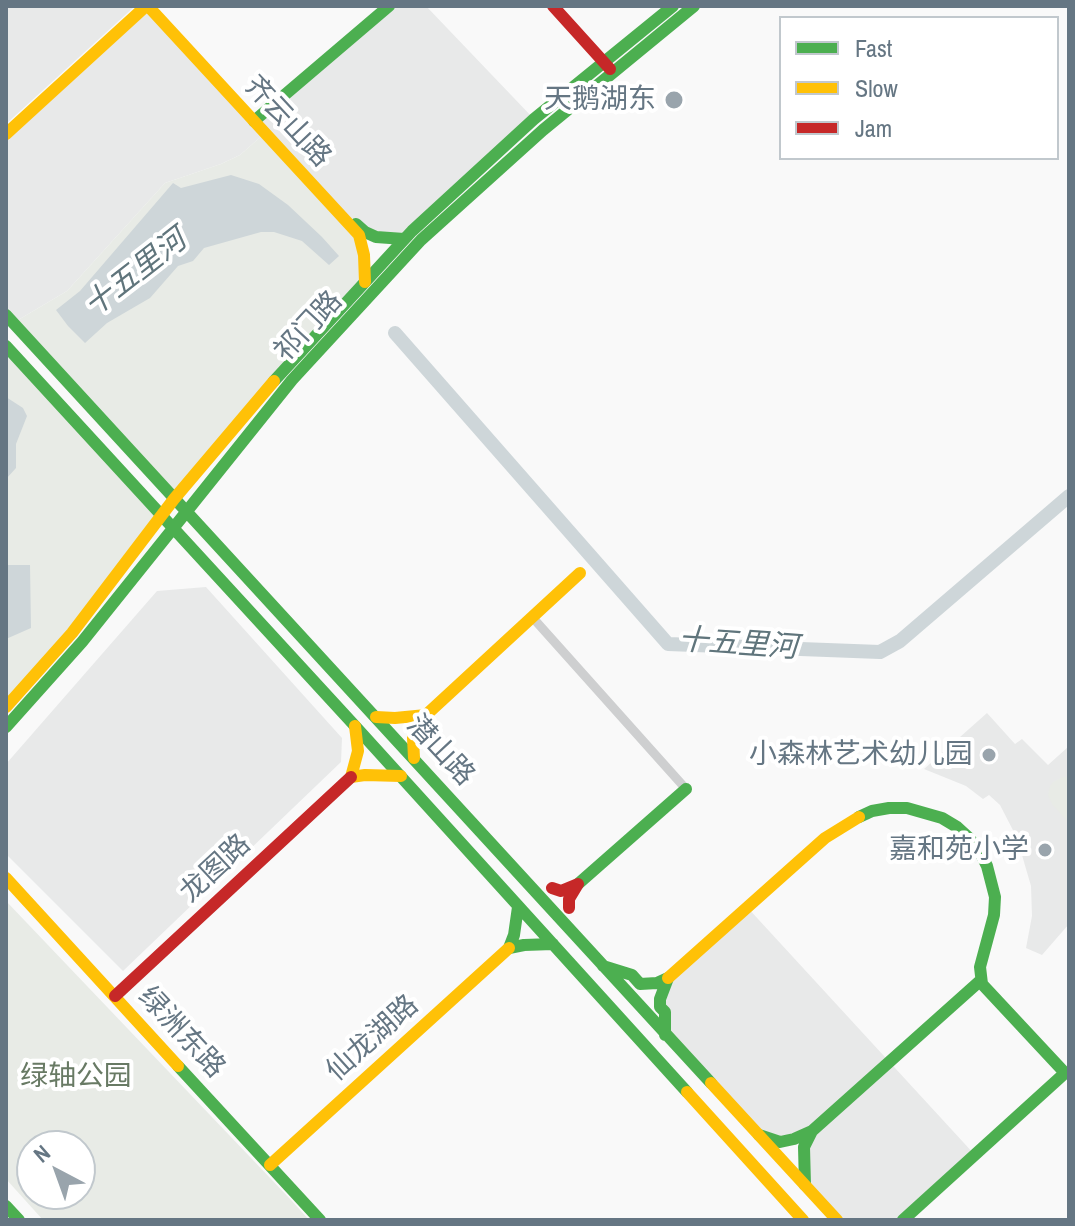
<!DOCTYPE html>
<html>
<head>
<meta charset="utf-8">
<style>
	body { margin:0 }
	#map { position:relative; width:1075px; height:1226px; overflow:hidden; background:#f9f9f9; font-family:"Archivo Narrow",sans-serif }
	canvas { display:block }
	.frame { position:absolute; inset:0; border:8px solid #657683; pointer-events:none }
	.legend { position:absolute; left:779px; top:16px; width:280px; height:144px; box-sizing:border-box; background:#fff; border:2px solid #c1c8cd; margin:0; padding:10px 14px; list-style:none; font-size:24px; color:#657683 }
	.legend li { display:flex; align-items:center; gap:16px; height:40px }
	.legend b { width:40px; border:2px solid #c1c8cd }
	.north { position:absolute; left:16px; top:1130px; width:80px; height:80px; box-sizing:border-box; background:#fff; border:2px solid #c1c8cd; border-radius:50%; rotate:319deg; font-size:22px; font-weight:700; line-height:32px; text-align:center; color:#657683 }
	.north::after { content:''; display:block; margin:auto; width:28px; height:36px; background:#99a4ac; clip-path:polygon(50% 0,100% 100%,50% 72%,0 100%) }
</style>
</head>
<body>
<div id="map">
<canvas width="1075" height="1226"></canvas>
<div class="frame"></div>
<ul class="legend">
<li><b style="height:10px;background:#4caf50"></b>Fast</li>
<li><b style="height:10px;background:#ffc107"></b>Slow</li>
<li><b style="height:10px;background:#c62828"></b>Jam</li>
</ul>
<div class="north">N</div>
</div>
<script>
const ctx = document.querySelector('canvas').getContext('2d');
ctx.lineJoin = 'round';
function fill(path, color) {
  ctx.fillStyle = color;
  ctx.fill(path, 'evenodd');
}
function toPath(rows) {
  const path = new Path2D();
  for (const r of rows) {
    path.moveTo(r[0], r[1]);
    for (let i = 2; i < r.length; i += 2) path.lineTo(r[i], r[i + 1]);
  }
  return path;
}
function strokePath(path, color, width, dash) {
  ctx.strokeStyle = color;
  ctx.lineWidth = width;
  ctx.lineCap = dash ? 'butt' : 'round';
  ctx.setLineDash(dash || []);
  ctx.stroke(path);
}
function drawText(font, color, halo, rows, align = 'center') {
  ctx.font = font + ' "Archivo Narrow","Noto Sans SC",sans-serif';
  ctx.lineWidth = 8;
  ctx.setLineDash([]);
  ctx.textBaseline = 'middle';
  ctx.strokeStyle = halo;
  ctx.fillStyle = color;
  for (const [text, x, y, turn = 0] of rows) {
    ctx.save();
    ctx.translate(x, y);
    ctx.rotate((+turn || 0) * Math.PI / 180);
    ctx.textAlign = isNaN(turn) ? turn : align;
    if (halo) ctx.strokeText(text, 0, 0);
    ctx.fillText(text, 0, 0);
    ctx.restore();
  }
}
fill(toPath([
	[6,6,135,6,6,124],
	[146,6,265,133,240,155,221,164,165,183,67,291,13,323,6,315,6,134],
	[389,6,426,6,534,119,404,239,359,227,258,118],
	[206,587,342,738,341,762,123,971,6,854,6,764,157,591],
	[987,713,1015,744,1022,739,1048,765,1068,747,1069,748,1069,924,1042,955,1026,948,1032,916,1031,886,1017,838,1000,805,989,795,983,799,966,786,924,769],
	[747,907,975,1155,903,1220,837,1220,805,1185,811,1131,794,1139,759,1135,665,1035,660,999,668,978]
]), '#e8e9e9');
fill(toPath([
	[265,133,359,235,365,282,174,499,13,323,67,291,165,183,221,164,240,155],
	[6,346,162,516,6,707],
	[1063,777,1069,777,1069,823,1052,804,1048,795,1050,786,1053,782],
	[6,901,292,1201,309,1220,43,1220,6,1179],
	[80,1146,80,1194,32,1194,32,1146]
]), '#e8ebe6');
fill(toPath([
	[231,175,259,184,288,205,322,237,339,256,329,265,302,241,274,232,261,232,204,248,193,261,178,266,150,298,107,323,85,343,68,326,56,310,80,291,173,183,181,188],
	[6,397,23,408,27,416,16,444,16,468,6,479],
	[6,565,30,565,31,628,6,639]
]), '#ced6d9');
strokePath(toPath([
	[395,333,668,644,880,652,900,641,1069,496]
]), '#ced6d9', 14);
strokePath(toPath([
	[533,618,686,789]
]), '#cecfd0', 9);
strokePath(toPath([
	[254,121,389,6],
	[356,224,365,232,376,237,404,239],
	[6,315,711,1083],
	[6,346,355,726,687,1092],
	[274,381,412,231,534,119,673,6],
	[6,727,82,642,292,380,421,240,543,130,694,6],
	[859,817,872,811,889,808,907,808,942,818,957,827,969,838,980,852,987,866,995,897,994,915,980,967,982,984,1065,1073,903,1220],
	[578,884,686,789],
	[518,907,514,935,509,948,524,945,553,944],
	[603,966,632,975,640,984,657,983,668,978,660,999,660,1007,665,1012,665,1035],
	[178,1066,320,1220],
	[812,1131,981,980],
	[759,1135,780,1142,794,1139,812,1131,804,1147,805,1185],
	[6,1206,19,1220]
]), '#4caf50', 12);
strokePath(toPath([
	[148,6,359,235,364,255,365,282],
	[6,134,146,6],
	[6,707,72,633,174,499,274,381],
	[426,715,580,573],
	[376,717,395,718,426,715,416,729,413,738,414,758],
	[355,726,358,751,351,777,365,775,401,776],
	[6,878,178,1066],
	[668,978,825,838,859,817],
	[711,1083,837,1220],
	[687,1092,803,1220],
	[270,1165,509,948]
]), '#ffc107', 12);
strokePath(toPath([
	[553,6,610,69],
	[552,888,561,891,578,884,569,899,569,908],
	[115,996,351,777]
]), '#c62828', 12);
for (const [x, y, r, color] of [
	[674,100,10,"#99a4ac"],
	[989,755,8,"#99a4ac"],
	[1045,850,8,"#99a4ac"]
]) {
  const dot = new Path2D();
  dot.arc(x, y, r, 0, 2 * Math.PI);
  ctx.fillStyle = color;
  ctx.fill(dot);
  strokePath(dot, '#fff', 3);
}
drawText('28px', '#657683', '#fff', [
	["天鹅湖东",656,100],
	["小森林艺术幼儿园",973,755],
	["嘉和苑小学",1029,850]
], 'right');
drawText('28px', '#657683', '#fff', [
	["齐云山路",287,122,47],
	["祁门路",309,327,-47],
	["潜山路",440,751,47],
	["龙图路",216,869,-43],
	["绿洲东路",181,1033,47],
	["仙龙湖路",373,1039,-42]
]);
drawText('28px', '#687a64', '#fff', [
	["绿轴公园",76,1077]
]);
drawText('italic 30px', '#60757c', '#fff', [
	["十五里河",136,274,-38],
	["十五里河",738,645,4]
]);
</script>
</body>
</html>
